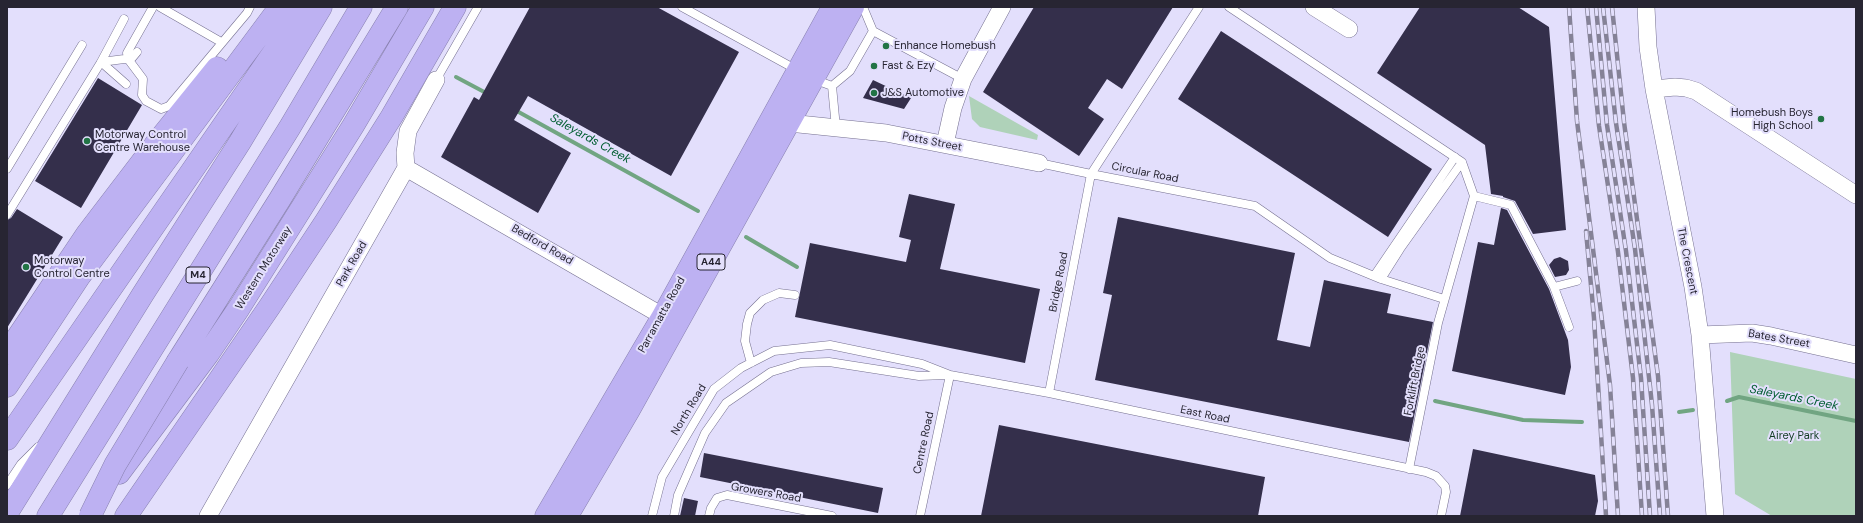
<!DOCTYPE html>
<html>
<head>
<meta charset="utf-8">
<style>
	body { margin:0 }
	#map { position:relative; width:1863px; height:523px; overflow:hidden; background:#e3dffc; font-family:"DM Sans",sans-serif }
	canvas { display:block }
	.frame { position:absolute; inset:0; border:8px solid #272532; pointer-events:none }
</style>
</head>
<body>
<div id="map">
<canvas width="1863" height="523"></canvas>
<div class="frame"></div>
</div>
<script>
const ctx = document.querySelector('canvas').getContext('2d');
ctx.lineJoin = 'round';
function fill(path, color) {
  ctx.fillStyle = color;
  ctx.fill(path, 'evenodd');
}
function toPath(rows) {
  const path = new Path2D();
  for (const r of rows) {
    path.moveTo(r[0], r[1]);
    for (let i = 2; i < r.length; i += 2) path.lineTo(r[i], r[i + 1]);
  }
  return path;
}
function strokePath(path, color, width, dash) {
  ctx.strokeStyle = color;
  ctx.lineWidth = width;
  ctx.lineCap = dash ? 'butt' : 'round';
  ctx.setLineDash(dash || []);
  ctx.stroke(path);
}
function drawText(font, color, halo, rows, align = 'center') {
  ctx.font = font + ' "DM Sans",sans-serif';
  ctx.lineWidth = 4;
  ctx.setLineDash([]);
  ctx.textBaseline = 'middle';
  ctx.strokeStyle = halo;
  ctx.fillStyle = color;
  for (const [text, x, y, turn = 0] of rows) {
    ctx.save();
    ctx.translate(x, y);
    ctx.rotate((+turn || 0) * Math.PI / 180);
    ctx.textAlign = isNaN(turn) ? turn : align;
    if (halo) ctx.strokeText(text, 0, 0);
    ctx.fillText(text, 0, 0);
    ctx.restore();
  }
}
fill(toPath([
	[969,96,1038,135,1037,140,980,127,972,119],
	[1730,352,1856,379,1856,516,1772,516,1735,494]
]), '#afd2b9');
strokePath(toPath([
	[456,77,488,94],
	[515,110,698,211],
	[746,237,797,267],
	[1435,401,1523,420,1582,422],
	[1727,401,1739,397,1856,421],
	[1679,412,1693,410]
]), '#71a582', 4);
fill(toPath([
	[530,7,657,7,739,52,671,176,528,96,514,120,571,153,538,213,441,157,474,97,479,100],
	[1034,7,1173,7,1122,89,1107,79,1088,108,1104,119,1079,156,983,92],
	[1420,7,1518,7,1549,27,1566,230,1533,234,1515,201,1503,197,1503,196,1491,194,1485,145,1377,73],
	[1221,31,1432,169,1388,237,1178,99],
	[98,78,142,105,81,208,35,181],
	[873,80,911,98,904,109,863,98],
	[909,194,955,204,940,269,1040,289,1025,363,795,317,810,243,906,262,911,240,899,237],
	[1501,208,1507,210,1549,289,1568,340,1571,367,1565,395,1452,371,1478,242,1494,245],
	[17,209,63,237,7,328,7,220,11,218],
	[1118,217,1295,253,1277,340,1310,347,1324,280,1391,294,1387,313,1433,322,1409,442,1095,380,1112,295,1103,293],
	[1560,257,1568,261,1569,270,1566,275,1555,277,1549,265,1554,259],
	[999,425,1265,477,1258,516,981,516],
	[1473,449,1595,475,1598,501,1595,516,1460,516],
	[704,453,883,488,878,513,700,477],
	[684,498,698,501,695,516,680,516]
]), '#342f4b');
const lane = toPath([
	[153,7,127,53,128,59,143,79,142,95,146,101,161,109,169,106,247,13,250,7],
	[160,7,221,42],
	[682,7,797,70],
	[1199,7,1091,174,1255,206,1330,258,1381,279,1444,299],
	[1229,7,1462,162,1400,249,1381,279],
	[873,31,963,79],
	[101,62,132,58,137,52],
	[101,62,126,84],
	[813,79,832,86,850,71,873,31,863,7],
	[436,80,478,7],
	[832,86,836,128],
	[1462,162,1474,196,1511,205,1554,287,1569,327],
	[1039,163,1091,174,1049,393],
	[7,169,82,45],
	[7,215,101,62,124,19],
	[1374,276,1455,157],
	[1554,287,1577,281],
	[751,363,745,341,747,324,750,313,763,300,779,293,795,295],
	[1409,469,1438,323,1474,196],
	[7,485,21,464,38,447],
	[652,516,662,477,714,389,741,368,774,351,830,345,922,364,950,375,1049,393,1426,472,1436,476,1445,486,1446,492,1441,516],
	[674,516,678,495,705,433,726,403,771,372,801,363,829,362,919,376,947,375],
	[709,516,711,508,717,498,727,495,832,516],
	[920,516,950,375]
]);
const street = toPath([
	[1314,7,1349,29],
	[1646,7,1648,47,1654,89,1693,287,1700,335,1715,516],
	[1654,89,1675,87,1686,88,1696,91,1856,195],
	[779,117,789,123,886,133,1039,163],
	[945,144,953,108,963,79,1002,7],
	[406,168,673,322],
	[1700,335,1752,333,1771,336,1856,355],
	[208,516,406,168,405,153,408,131,436,80]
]);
const highway = toPath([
	[7,353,87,234,158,141,217,68],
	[178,361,280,199,397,7],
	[7,386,79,277,280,7],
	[7,439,305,7],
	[119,473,208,354,239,308,353,126,423,7],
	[7,513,143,294,240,142,321,7],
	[48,516,290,127,361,7],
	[126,516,270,306,326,221,392,116,455,7],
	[546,516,663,316,833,7],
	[567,516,629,410,853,7]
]);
strokePath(lane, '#757090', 9);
strokePath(street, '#757090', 18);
strokePath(highway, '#8880af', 23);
strokePath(lane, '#fff', 8);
strokePath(street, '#fff', 17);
strokePath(highway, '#bdb1f2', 22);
const rail = toPath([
	[1569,7,1577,121,1610,385,1618,516],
	[1587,7,1599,126,1618,252,1633,378,1642,516],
	[1596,7,1607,125,1626,251,1641,378,1650,516],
	[1603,7,1616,123,1635,249,1652,405,1660,516],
	[1612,7,1624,122,1658,376,1668,516],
	[1586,231,1594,318,1606,516]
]);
strokePath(rail, '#858297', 4.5);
strokePath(rail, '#e3dffc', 3, [9]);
const highwayBridge = toPath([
	[90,516,115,465,178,361]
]);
strokePath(highwayBridge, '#8880af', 23, []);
strokePath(highwayBridge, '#bdb1f2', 22);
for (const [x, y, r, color] of [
	[886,46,4,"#227445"],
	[874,66,4,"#227445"],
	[874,93,4,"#227445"],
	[1821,119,4,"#227445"],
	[87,141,4,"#227445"],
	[26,267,4,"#227445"]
]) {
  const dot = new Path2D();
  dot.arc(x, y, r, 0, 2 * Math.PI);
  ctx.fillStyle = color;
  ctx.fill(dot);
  strokePath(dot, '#e3dffc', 1.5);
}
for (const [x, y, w] of [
	[711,262,28],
	[198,275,24]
]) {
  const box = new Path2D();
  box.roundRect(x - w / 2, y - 8, w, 16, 3);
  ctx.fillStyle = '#e3dffc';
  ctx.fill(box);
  strokePath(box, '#272532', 1);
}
drawText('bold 10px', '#272532', null, [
	["A44",711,262],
	["M4",198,275]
]);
drawText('11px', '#272532', '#e3dffc', [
	["Enhance Homebush",894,46],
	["Fast & Ezy",882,66],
	["J&S Automotive",882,93],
	["Homebush Boys",1813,113,"right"],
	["High School",1813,126,"right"],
	["Motorway Control",95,135],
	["Centre Warehouse",95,148],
	["Motorway",34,261],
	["Control Centre",34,274]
], 'left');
drawText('11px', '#272532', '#e3dffc', [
	["Potts Street",932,142,11],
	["Circular Road",1145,173,11],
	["Bedford Road",542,245,30],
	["The Crescent",1687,261,79],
	["Park Road",352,264,-60],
	["Western Motorway",264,268,-58],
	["Bridge Road",1059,282,-79],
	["Parramatta Road",662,315,-61],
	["Bates Street",1779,339,10],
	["Forklift Bridge",1415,381,-79],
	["North Road",689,410,-59],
	["East Road",1205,415,12],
	["Centre Road",924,443,-78],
	["Growers Road",766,493,10]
]);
drawText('11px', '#123b23', '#e3dffc', [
	["Airey Park",1794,436]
]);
drawText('italic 12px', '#005d31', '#e3dffc', [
	["Saleyards Creek",590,139,29],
	["Saleyards Creek",1794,398,11]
]);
</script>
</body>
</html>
